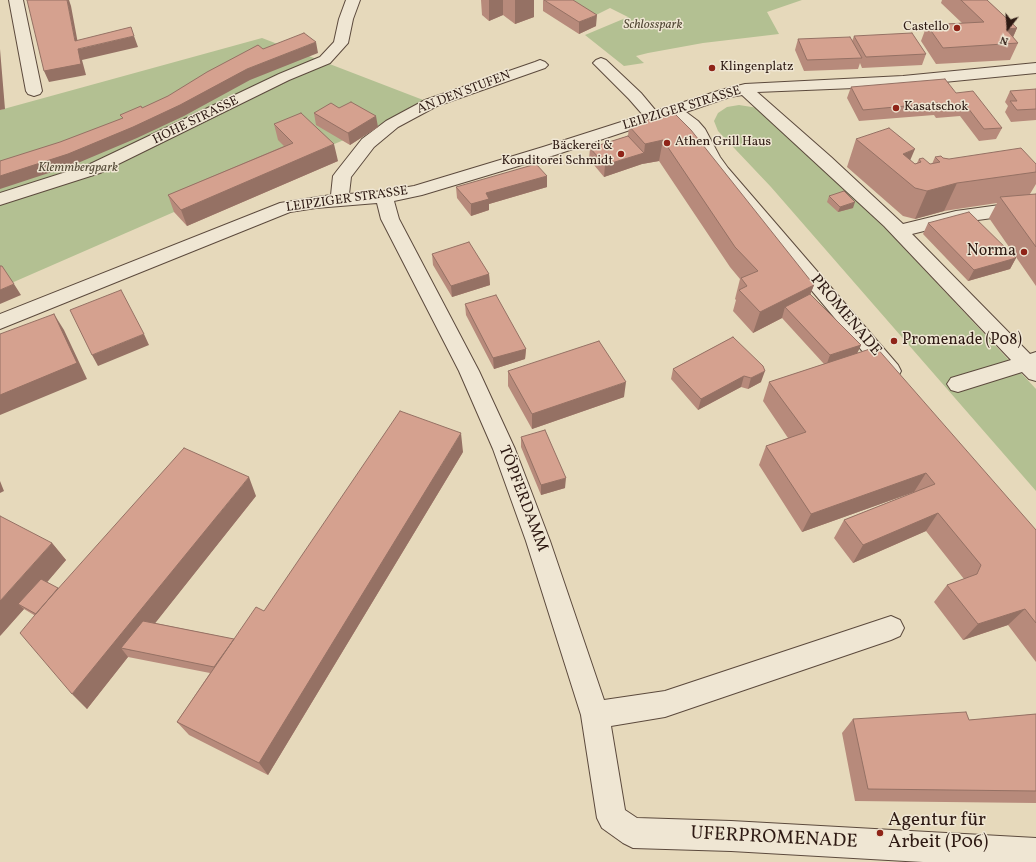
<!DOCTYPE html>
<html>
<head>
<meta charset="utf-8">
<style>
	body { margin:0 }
	#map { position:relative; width:1036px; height:862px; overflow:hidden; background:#e6d9bb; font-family:Vollkorn,serif }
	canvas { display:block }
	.north { position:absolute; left:988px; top:8px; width:40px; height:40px; -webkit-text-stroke:3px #efe6d3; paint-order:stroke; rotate:197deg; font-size:11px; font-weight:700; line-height:16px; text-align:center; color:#2e1a13 }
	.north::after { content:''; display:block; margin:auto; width:14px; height:18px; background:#2e1a13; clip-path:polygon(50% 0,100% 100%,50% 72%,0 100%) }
</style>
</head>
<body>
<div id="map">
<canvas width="1036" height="862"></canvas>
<div class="north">N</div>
</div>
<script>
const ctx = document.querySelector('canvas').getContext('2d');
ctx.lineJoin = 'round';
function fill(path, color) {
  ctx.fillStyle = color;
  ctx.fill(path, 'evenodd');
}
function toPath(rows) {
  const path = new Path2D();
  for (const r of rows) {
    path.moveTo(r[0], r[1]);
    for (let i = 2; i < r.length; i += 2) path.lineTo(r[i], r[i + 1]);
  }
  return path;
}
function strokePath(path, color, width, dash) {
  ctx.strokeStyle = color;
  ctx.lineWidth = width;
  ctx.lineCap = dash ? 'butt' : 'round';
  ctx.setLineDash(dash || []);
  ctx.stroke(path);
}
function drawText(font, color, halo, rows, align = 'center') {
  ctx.font = font + ' Vollkorn,serif';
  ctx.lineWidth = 3;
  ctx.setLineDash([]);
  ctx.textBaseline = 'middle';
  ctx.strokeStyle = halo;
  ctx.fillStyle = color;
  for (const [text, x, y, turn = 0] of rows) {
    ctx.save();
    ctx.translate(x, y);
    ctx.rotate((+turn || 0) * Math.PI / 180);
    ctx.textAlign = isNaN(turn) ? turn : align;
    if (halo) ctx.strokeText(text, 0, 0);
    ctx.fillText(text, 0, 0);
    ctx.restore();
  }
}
fill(toPath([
	[563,0,802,0,767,12,779,34,703,43,648,53,636,56,644,63,624,66,585,35,628,17,610,8,592,17],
	[262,38,431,103,174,212,0,288,0,110],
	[739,105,758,108,842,182,1036,389,1036,491,771,187,718,131,714,121,718,113,727,107]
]), '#b3c092');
const minor = toPath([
	[9,0,23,0,42,91,40,94,34,96,28,94,26,91,9,0],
	[346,0,360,0,353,19,348,43,330,63,289,80,100,173,0,205,0,193,88,165,279,74,320,57,334,42,339,19,346,0],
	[601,58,606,60,641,93,656,111,721,90,745,84,903,76,1036,63,1036,73,903,86,757,92,831,157,903,224,956,211,1036,200,1036,212,956,223,912,234,1030,354,1036,352,1036,381,1029,379,1022,372,958,392,951,390,947,384,951,378,1011,360,884,226,742,95,730,97,686,112,698,121,705,129,720,157,728,168,898,365,901,371,898,377,891,379,884,377,716,176,703,159,691,134,686,127,672,116,555,155,422,195,394,201,399,219,479,371,515,449,550,541,604,700,665,691,891,616,900,620,904,628,900,636,891,640,665,717,611,726,625,810,637,818,731,821,1036,838,1036,862,923,862,731,851,633,848,623,843,602,828,597,818,581,715,526,541,493,449,459,371,381,219,377,203,316,208,290,212,0,329,0,314,280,203,331,195,333,176,336,172,362,139,386,121,425,100,535,62,540,60,545,62,548,65,545,68,437,106,398,127,374,147,351,177,349,194,384,191,414,186,543,147,643,115,629,99,593,63,596,60,601,58]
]);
strokePath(minor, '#5c4a3d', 2);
fill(minor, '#efe6d3');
fill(toPath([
	[481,0,534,0,534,17,515,24,503,15,489,21,482,15],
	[543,0,596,26,579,34,543,11],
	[942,0,987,0,1017,28,1013,37,1018,43,1010,60,936,64,921,41,927,25,962,23,941,3],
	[854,36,926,54,922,65,862,68,860,63,858,69,804,71,795,50,798,39,852,41],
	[851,87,956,93,1002,128,996,139,979,141,960,116,936,118,934,115,859,121,847,98],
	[1036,89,1036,120,1011,122,1005,112,1008,106,1005,102,1010,91],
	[339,108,378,127,350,145,316,125,314,113],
	[673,112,814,285,810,294,861,345,857,353,1036,530,1036,662,1008,625,963,640,934,602,947,585,964,579,926,531,853,563,834,538,844,520,915,492,914,492,802,532,759,465,766,446,788,438,763,401,769,382,824,364,782,318,753,333,733,311,736,300,735,299,740,279,730,267,659,161,642,164,604,177,589,159,590,148,628,136,629,126],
	[274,124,338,161,187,226,174,212,168,195,284,146,278,140],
	[856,139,910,160,915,164,917,163,919,159,930,164,932,164,935,157,949,159,1036,164,1036,184,1030,194,1036,194,1036,286,989,218,997,203,944,211,915,219,903,216,847,167],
	[547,176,547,187,489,204,489,210,471,216,457,198,456,187],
	[829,196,853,208,838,212,827,202],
	[928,223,1016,258,1010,269,968,281,923,234],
	[432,254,489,274,490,285,452,297,433,265],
	[465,304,526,349,525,359,494,369,466,315],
	[733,337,761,382,748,389,741,387,698,410,671,379,673,369],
	[508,371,624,397,532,429,508,386],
	[521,437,565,488,541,495,521,447],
	[463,452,268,775,189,735,177,722,210,673,128,657,87,709,34,615,24,609,0,636,52,543,66,560,47,582,58,588,256,496,155,623,234,639,264,611],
	[1036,714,1036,803,855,801,842,733,853,719,969,720]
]), '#b78a7b');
fill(toPath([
	[67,0,69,0,71,6,79,49,134,36,138,47,82,60,86,75,49,82,44,71,75,41],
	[489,0,503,0,503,15,489,21],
	[515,0,534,0,534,17,515,24],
	[597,15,596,26,579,34,579,22],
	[1017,28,1010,44,1006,29],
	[316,42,318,53,250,80,184,116,137,138,73,165,0,189,0,176,247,69],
	[0,49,5,109,0,110],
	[376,116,378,127,350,145,348,133],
	[663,140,659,161,642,164,604,177,605,165,644,153,645,144],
	[334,144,338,161,187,226,181,210],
	[915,149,903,177,903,154],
	[547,176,547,187,489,204,489,210,471,216,471,204,486,193],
	[957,183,944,211,915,219,927,191],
	[855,202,853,208,838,212,840,207],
	[1016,258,1010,269,968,281,974,270],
	[489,274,490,285,452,297,451,286],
	[14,284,21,295,0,304,0,290],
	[814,285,806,305,785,307,782,318,753,333,760,312],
	[54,314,64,330,87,379,0,415,0,395],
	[144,334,149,345,98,366,92,355],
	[861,345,856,356,826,366,830,355],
	[526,349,525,359,494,369,493,358],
	[765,371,761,382,748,389,751,378],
	[744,376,741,387,698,410,701,399],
	[626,382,624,397,532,429,532,414],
	[461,433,463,452,268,775,259,763],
	[926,473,914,492,802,532,811,514],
	[249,477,256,496,133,651,121,648,128,657,87,709,72,694],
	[566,478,565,488,541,495,541,485],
	[0,481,4,491,0,493],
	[938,513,926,531,853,563,863,545],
	[52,543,66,560,25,608,18,604,24,609,0,636,0,601],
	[1025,609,1008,625,963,640,978,624]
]), '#957164');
const building = toPath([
	[27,0,67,0,75,41,131,27,134,36,78,49,81,64,44,71,27,0],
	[544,0,573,0,597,15,579,22,544,0],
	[961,0,987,0,1017,28,1006,29,1018,43,943,48,927,25,984,22,961,0],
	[304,33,316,42,247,69,180,105,133,127,68,154,0,176,0,161,60,142,123,118,120,115,141,106,142,108,168,96,207,72,258,45,263,49,304,33],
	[912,33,926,54,866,57,854,36,912,33],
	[850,37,862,58,807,60,798,39,850,37],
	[945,79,956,93,973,91,1002,128,984,129,965,104,941,107,938,103,863,110,851,87,945,79],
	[1036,89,1036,109,1017,110,1010,101,1017,101,1010,91,1036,89],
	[351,102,376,116,348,133,314,113,331,103,339,108,351,102],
	[673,112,691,130,814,285,760,312,739,290,747,286,741,278,758,271,735,247,663,140,645,144,629,126,673,112],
	[301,113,334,144,181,210,168,195,293,143,274,124,301,113],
	[889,128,915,149,903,154,915,164,921,162,919,159,923,158,930,164,940,162,935,157,941,156,943,158,949,159,1021,148,1036,164,1036,172,957,183,927,191,915,188,856,139,889,128],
	[628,136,644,153,605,165,590,148,628,136],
	[536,164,547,176,486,193,489,199,471,204,456,187,536,164],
	[844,191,855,202,840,207,829,196,844,191],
	[1036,194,1036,247,1000,197,1036,194],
	[969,212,1016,258,974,270,928,223,969,212],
	[469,242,489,274,451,286,432,254,469,242],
	[0,266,2,266,14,284,0,290,0,266],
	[121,290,144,334,92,355,70,310,121,290],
	[810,294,861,345,830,355,785,307,810,294],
	[496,295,526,349,493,358,465,304,496,295],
	[54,314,77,363,0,395,0,334,54,314],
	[733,337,763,366,765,371,751,378,744,376,701,399,673,369,733,337],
	[599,341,626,382,532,414,508,371,599,341],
	[876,347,1036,530,1036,623,1025,609,978,624,947,585,977,574,981,565,938,513,863,545,844,520,935,484,926,473,811,514,766,446,806,432,769,382,876,347],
	[400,411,461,433,259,763,177,722,256,607,264,611,400,411],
	[545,430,566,478,541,485,521,437,545,430],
	[184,448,249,477,72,694,20,633,39,610,184,448],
	[0,516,52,543,0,601,0,516],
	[41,579,58,588,36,614,18,604,41,579],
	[143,621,234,639,214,667,121,648,143,621],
	[966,712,969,720,1036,714,1036,791,868,789,853,719,966,712]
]);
fill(building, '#d5a18f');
strokePath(building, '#957164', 1);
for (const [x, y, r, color] of [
	[957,28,4,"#8f2418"],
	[712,68,4,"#8f2418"],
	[896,108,4,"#8f2418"],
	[667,143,4,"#8f2418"],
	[621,154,4,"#8f2418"],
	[1024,252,4,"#8f2418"],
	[894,341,4,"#8f2418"],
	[880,833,4,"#8f2418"]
]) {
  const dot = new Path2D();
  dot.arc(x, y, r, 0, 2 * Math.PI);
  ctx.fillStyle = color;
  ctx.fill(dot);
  strokePath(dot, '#efe6d3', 1.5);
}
drawText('italic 13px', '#564c39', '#efe6d3', [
	["Schlosspark",653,26],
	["Klemmbergpark",78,169]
]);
drawText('13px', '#2e1a13', '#efe6d3', [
	["Castello",949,28,"right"],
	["Klingenplatz",720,68],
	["Kasatschok",904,108],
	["Athen Grill Haus",675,143],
	["Bäckerei &",613,147,"right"],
	["Konditorei Schmidt",613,162,"right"]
], 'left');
drawText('13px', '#2e1a13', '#efe6d3', [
	["AN DEN STUFEN",464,93,-21],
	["LEIPZIGER STRASSE",682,109,-17],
	["HOHE STRASSE",196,121,-26],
	["LEIPZIGER STRASSE",347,200,-8]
]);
drawText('16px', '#2e1a13', '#efe6d3', [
	["Norma",1016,252],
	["Promenade (P08)",902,341,"left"]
], 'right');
drawText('16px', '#2e1a13', '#efe6d3', [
	["PROMENADE",845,316,50],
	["TÖPFERDAMM",522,499,69]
]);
drawText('19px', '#2e1a13', '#efe6d3', [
	["Agentur für",888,822],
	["Arbeit (P06)",888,844]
], 'left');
drawText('19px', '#2e1a13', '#efe6d3', [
	["UFERPROMENADE",774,839,3]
]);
</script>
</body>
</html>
